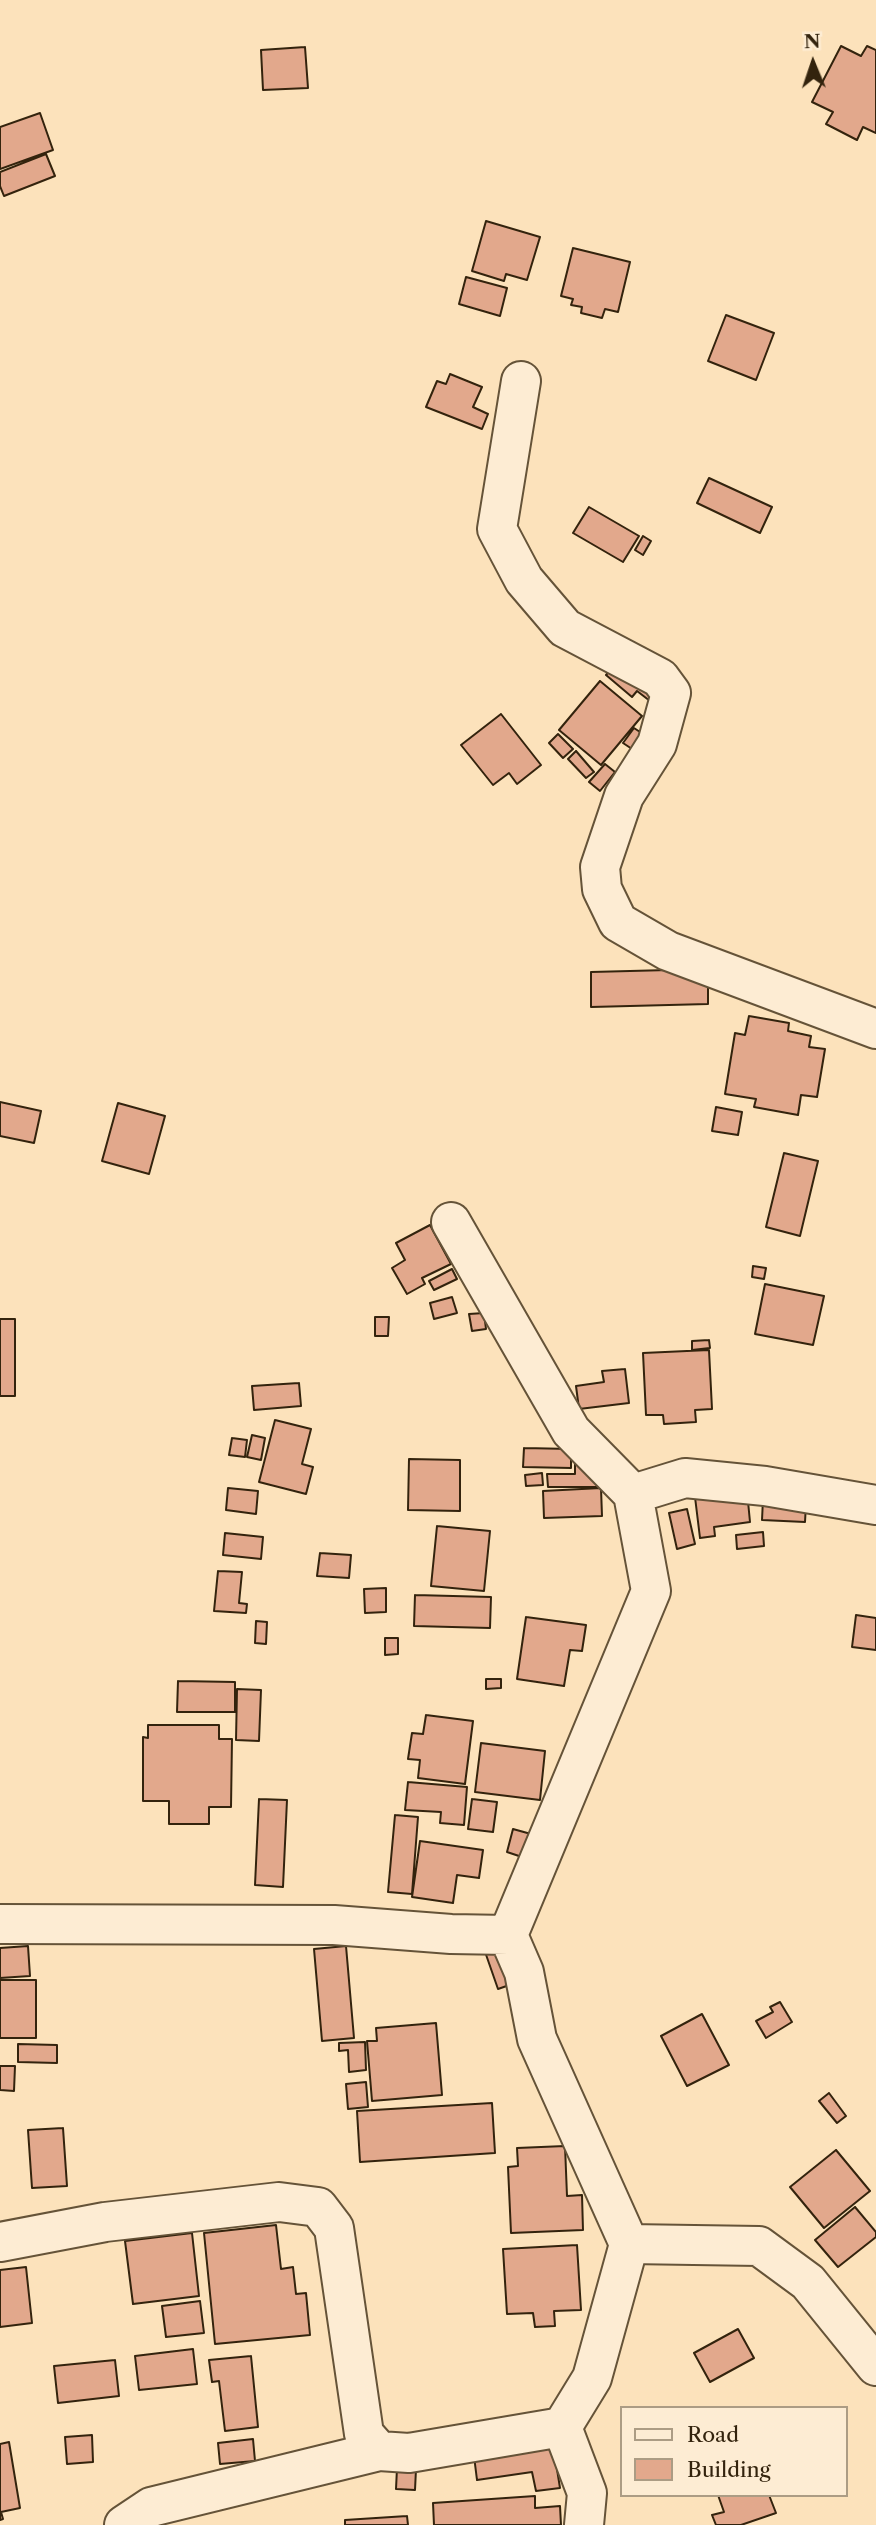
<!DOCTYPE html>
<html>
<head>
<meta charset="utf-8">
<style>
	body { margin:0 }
	#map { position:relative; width:876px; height:2525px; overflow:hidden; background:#fce2bb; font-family:"Libre Caslon Text",serif }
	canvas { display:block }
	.legend { position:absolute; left:620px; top:2406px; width:228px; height:91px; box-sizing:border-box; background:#fdecd3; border:2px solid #ac9c84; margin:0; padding:9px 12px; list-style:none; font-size:21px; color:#33230d }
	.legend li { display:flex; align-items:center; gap:14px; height:35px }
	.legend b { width:35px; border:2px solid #ac9c84 }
	.north { position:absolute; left:778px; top:28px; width:70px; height:70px; -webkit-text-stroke:5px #fdecd3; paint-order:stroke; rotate:358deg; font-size:19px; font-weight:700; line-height:28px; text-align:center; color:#33230d }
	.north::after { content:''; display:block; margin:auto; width:24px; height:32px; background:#33230d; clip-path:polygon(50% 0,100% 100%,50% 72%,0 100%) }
</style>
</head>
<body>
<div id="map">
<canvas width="876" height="2525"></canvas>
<ul class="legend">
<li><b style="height:9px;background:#fdecd3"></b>Road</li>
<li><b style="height:19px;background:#e2a88c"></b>Building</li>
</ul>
<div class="north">N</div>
</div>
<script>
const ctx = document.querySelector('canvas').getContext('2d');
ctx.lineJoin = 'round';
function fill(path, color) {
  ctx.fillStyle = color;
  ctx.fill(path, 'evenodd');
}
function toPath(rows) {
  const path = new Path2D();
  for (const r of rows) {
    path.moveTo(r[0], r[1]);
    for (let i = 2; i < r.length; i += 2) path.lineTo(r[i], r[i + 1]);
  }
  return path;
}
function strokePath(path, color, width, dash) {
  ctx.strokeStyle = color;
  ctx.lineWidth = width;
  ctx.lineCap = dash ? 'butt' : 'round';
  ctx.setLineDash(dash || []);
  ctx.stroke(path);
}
const building = toPath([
	[841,46,861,56,867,46,876,50,876,133,863,127,857,140,826,124,833,112,812,102,841,46],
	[305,47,308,88,263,90,261,50,305,47],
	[40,113,53,150,0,169,0,127,40,113],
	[46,154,55,176,4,196,0,186,0,172,46,154],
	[486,221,540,237,527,280,506,274,504,281,472,271,486,221],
	[573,248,630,262,618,312,605,309,602,318,581,313,582,307,571,305,573,299,561,296,573,248],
	[466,277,507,288,500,316,459,304,466,277],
	[726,315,774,333,756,380,708,361,726,315],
	[450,374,482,387,473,407,488,414,482,429,426,407,437,381,446,384,450,374],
	[709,478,772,507,760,533,697,503,709,478],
	[589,507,639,536,623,562,573,533,589,507],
	[643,536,651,541,643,555,635,550,643,536],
	[620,659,659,691,650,701,637,691,632,697,606,675,620,659],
	[600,681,642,716,601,765,559,730,600,681],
	[501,714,541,765,517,784,509,773,493,785,461,745,501,714],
	[634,728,643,734,632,749,623,743,634,728],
	[558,734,573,749,563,758,549,743,558,734],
	[576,751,594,772,586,778,568,759,576,751],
	[605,764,615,772,600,791,589,782,605,764],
	[708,969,708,1004,591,1007,591,972,708,969],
	[749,1016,789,1023,788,1031,811,1036,809,1047,825,1049,817,1097,801,1095,798,1115,754,1107,756,1099,725,1094,735,1033,745,1035,749,1016],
	[0,1102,41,1111,34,1143,0,1136,0,1102],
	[118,1103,165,1116,149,1174,102,1161,118,1103],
	[716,1107,742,1112,738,1135,712,1131,716,1107],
	[784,1153,818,1161,800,1236,766,1227,784,1153],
	[430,1225,451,1264,422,1278,425,1284,407,1294,392,1268,405,1260,396,1243,430,1225],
	[753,1266,766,1268,764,1279,752,1277,753,1266],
	[452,1269,457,1279,434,1290,429,1281,452,1269],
	[765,1284,824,1296,813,1345,755,1334,765,1284],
	[452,1297,457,1313,434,1319,430,1303,452,1297],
	[484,1313,486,1329,472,1331,469,1314,484,1313],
	[375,1317,389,1317,388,1336,375,1336,375,1317],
	[0,1319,15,1319,15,1396,0,1396,0,1319],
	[709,1340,710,1348,692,1350,692,1341,709,1340],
	[709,1350,712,1409,695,1410,696,1422,664,1424,663,1415,646,1415,643,1353,709,1350],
	[625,1369,629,1403,579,1409,576,1386,604,1382,602,1371,625,1369],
	[299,1383,301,1406,254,1410,252,1386,299,1383],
	[275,1420,311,1429,302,1464,313,1467,306,1494,259,1482,275,1420],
	[252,1435,265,1438,261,1460,247,1457,252,1435],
	[232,1438,247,1440,245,1457,229,1455,232,1438],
	[524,1448,571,1449,571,1468,523,1467,524,1448],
	[575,1455,599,1473,599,1487,548,1487,547,1474,575,1474,575,1455],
	[409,1459,460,1460,460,1511,408,1510,409,1459],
	[542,1473,543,1485,526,1486,525,1475,542,1473],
	[228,1488,258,1491,256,1514,226,1510,228,1488],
	[601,1488,602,1516,544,1518,543,1491,601,1488],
	[747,1491,750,1522,714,1527,715,1536,700,1538,695,1497,747,1491],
	[763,1499,806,1504,805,1522,762,1520,763,1499],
	[687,1509,695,1544,677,1549,669,1513,687,1509],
	[437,1526,490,1531,484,1591,431,1586,437,1526],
	[763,1532,764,1546,737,1549,736,1535,763,1532],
	[225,1533,263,1537,261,1559,223,1555,225,1533],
	[320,1553,351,1555,349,1578,317,1576,320,1553],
	[218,1571,242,1572,239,1603,247,1604,246,1613,214,1611,218,1571],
	[386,1588,386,1612,365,1613,364,1589,386,1588],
	[415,1595,491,1597,490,1628,414,1626,415,1595],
	[856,1615,876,1618,876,1650,852,1647,856,1615],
	[526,1617,586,1625,582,1651,570,1650,564,1686,517,1679,526,1617],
	[256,1621,267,1622,266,1644,255,1643,256,1621],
	[385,1638,398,1638,398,1654,385,1655,385,1638],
	[486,1679,501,1679,501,1688,486,1689,486,1679],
	[178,1681,235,1682,235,1712,177,1712,178,1681],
	[237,1689,261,1690,259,1741,236,1740,237,1689],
	[426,1715,473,1721,465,1784,418,1778,420,1760,408,1759,412,1733,423,1734,426,1715],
	[148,1725,219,1725,219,1739,232,1739,231,1807,209,1807,209,1824,169,1824,169,1801,143,1801,143,1737,148,1738,148,1725],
	[481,1743,545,1751,540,1800,475,1792,481,1743],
	[408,1782,467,1787,464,1825,440,1823,441,1812,405,1810,408,1782],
	[259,1799,287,1800,283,1887,255,1885,259,1799],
	[472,1799,497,1802,493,1832,468,1829,472,1799],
	[395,1815,418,1817,412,1894,388,1892,395,1815],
	[513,1829,531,1834,525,1858,507,1852,513,1829],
	[420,1841,483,1850,479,1878,457,1875,453,1903,412,1897,420,1841],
	[503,1940,518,1982,498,1989,483,1946,503,1940],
	[28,1946,30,1976,0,1978,0,1948,28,1946],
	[346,1946,354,2038,322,2041,314,1949,346,1946],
	[0,1980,36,1980,36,2038,0,2038,0,1980],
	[780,2002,792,2022,766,2038,756,2021,773,2012,770,2007,780,2002],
	[702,2014,729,2065,687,2086,661,2036,702,2014],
	[436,2023,442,2095,372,2101,367,2041,377,2041,376,2028,436,2023],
	[365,2042,366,2070,349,2072,348,2050,339,2051,339,2043,365,2042],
	[18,2044,57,2045,57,2063,18,2062,18,2044],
	[0,2066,15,2066,14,2091,0,2090,0,2066],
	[366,2082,368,2107,348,2109,346,2084,366,2082],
	[829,2093,846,2116,837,2123,819,2101,829,2093],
	[492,2103,495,2153,360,2162,357,2111,492,2103],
	[63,2128,67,2186,32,2188,28,2130,63,2128],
	[565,2146,567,2196,582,2195,583,2230,511,2233,508,2167,518,2166,517,2148,565,2146],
	[836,2150,870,2191,824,2228,790,2187,836,2150],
	[855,2207,876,2232,876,2237,838,2267,815,2240,855,2207],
	[276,2225,281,2269,293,2267,296,2294,306,2293,310,2335,215,2344,204,2233,276,2225],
	[192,2233,199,2296,133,2304,125,2241,192,2233],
	[577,2245,581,2310,554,2311,555,2326,535,2327,533,2313,507,2314,503,2249,577,2245],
	[26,2267,32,2323,0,2327,0,2270,26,2267],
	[200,2301,204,2333,166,2337,162,2306,200,2301],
	[738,2329,754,2358,710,2382,694,2353,738,2329],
	[193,2349,197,2384,139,2390,135,2356,193,2349],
	[251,2356,258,2427,225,2431,219,2381,212,2382,209,2360,251,2356],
	[115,2360,119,2396,58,2403,54,2366,115,2360],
	[92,2435,93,2462,67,2464,65,2437,92,2435],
	[253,2439,255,2461,220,2464,218,2443,253,2439],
	[9,2442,20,2508,1,2512,3,2519,0,2520,0,2444,9,2442],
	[553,2444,560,2488,536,2491,532,2472,477,2480,474,2456,553,2444],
	[397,2468,416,2469,415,2490,396,2489,397,2468],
	[718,2495,769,2495,776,2513,741,2525,716,2525,712,2515,724,2512,718,2495],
	[535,2496,535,2508,560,2506,561,2525,434,2525,433,2503,535,2496],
	[407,2516,408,2525,345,2525,345,2520,407,2516]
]);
fill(building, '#e2a88c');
strokePath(building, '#33230d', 2);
const minor = toPath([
	[521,381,497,529,524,580,565,628,660,678,671,693,657,744,624,796,600,867,602,889,618,922,668,951,876,1029],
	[451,1222,571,1431,633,1494,651,1591,508,1935],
	[633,1494,685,1478,765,1486,876,1505],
	[0,1924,334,1925,451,1934,508,1935,524,1972,537,2039,629,2244,759,2246,808,2282,876,2366],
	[0,2242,105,2222,279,2202,318,2207,334,2228,364,2434,379,2451,409,2453,562,2427,592,2378,629,2244],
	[562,2427,587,2493,584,2525],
	[124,2525,151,2507,379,2451]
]);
strokePath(minor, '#655338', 42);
strokePath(minor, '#fdecd3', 38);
</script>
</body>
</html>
